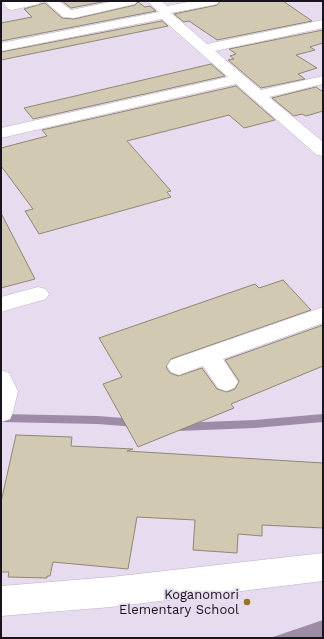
<!DOCTYPE html>
<html>
<head>
<meta charset="utf-8">
<style>
	body { margin:0 }
	#map { position:relative; width:324px; height:639px; overflow:hidden; background:#e7dbf0; font-family:"Work Sans",sans-serif }
	canvas { display:block }
	.frame { position:absolute; inset:0; border:2px solid #19141b; pointer-events:none }
</style>
</head>
<body>
<div id="map">
<canvas width="324" height="639"></canvas>
<div class="frame"></div>
</div>
<script>
const ctx = document.querySelector('canvas').getContext('2d');
ctx.lineJoin = 'round';
function fill(path, color) {
  ctx.fillStyle = color;
  ctx.fill(path, 'evenodd');
}
function toPath(rows) {
  const path = new Path2D();
  for (const r of rows) {
    path.moveTo(r[0], r[1]);
    for (let i = 2; i < r.length; i += 2) path.lineTo(r[i], r[i + 1]);
  }
  return path;
}
function strokePath(path, color, width, dash) {
  ctx.strokeStyle = color;
  ctx.lineWidth = width;
  ctx.lineCap = dash ? 'butt' : 'round';
  ctx.setLineDash(dash || []);
  ctx.stroke(path);
}
function drawText(font, color, halo, rows, align = 'center') {
  ctx.font = font + ' "Work Sans",sans-serif';
  ctx.lineWidth = 3.5;
  ctx.setLineDash([]);
  ctx.textBaseline = 'middle';
  ctx.strokeStyle = halo;
  ctx.fillStyle = color;
  for (const [text, x, y, turn = 0] of rows) {
    ctx.save();
    ctx.translate(x, y);
    ctx.rotate((+turn || 0) * Math.PI / 180);
    ctx.textAlign = isNaN(turn) ? turn : align;
    if (halo) ctx.strokeText(text, 0, 0);
    ctx.fillText(text, 0, 0);
    ctx.restore();
  }
}
fill(toPath([
	[323,620,323,638,270,638]
]), '#9c8ca6');
fill(toPath([
	[1,414,98,416,135,419,139,420,140,423,139,426,135,427,98,424,1,422,1,414],
	[323,414,323,422,255,428,178,431,174,430,173,427,174,424,178,423,255,420,323,414]
]), '#9c8ca6');
const building = toPath([
	[62,1,107,1,71,8,62,1],
	[220,1,283,1,312,21,217,40,189,21,184,22,174,14,217,5,220,1],
	[138,2,145,7,150,6,156,11,1,41,1,23,32,17,24,9,41,4,45,3,62,18,74,19,135,5,138,2],
	[162,21,168,26,1,60,1,52,162,21],
	[323,30,323,43,310,47,315,50,296,55,317,68,298,74,305,79,261,88,228,60,234,59,230,56,236,54,229,49,323,30],
	[211,64,225,76,33,119,24,108,211,64],
	[236,86,275,120,244,128,229,115,127,141,171,191,167,192,171,197,39,234,25,211,33,209,1,166,1,148,47,136,42,130,236,86],
	[316,87,323,92,323,111,306,116,302,114,294,116,272,98,316,87],
	[1,213,35,279,1,288,1,213],
	[283,280,311,310,171,359,166,367,170,373,178,376,202,368,217,389,227,392,235,389,239,381,225,360,323,325,323,366,231,404,234,408,138,447,103,384,122,377,99,338,255,284,259,288,283,280],
	[16,435,72,437,71,446,133,449,127,451,323,463,323,528,262,525,262,536,238,534,237,553,193,550,195,520,137,517,128,569,53,562,50,576,47,576,47,578,8,577,9,572,1,572,1,502,16,435]
]);
fill(building, '#d2c9b3');
strokePath(building, '#8e8672', 1);
const minor = toPath([
	[2,1,15,2,41,1,39,4,12,10,8,9,2,1],
	[45,1,59,1,71,10,115,1,137,1,135,4,74,18,63,17,45,1],
	[147,1,161,1,167,6,193,1,219,1,217,4,213,5,171,13,207,44,323,20,323,28,215,51,261,90,323,76,323,84,269,97,323,142,323,156,317,155,236,84,1,138,1,128,228,77,162,19,1,51,1,43,159,12,147,1],
	[38,287,46,289,49,294,46,299,1,312,1,297,38,287],
	[323,307,323,323,223,359,238,382,234,388,226,391,218,388,203,366,179,375,171,372,167,366,171,360,323,307],
	[1,370,9,373,18,391,13,412,10,419,1,422,1,370],
	[323,553,323,581,111,607,1,616,1,586,111,577,323,553]
]);
strokePath(minor, '#bcb0c4', 1);
fill(minor, '#fff');
for (const [x, y, r, color] of [
	[247,602,4,"#95751d"]
]) {
  const dot = new Path2D();
  dot.arc(x, y, r, 0, 2 * Math.PI);
  ctx.fillStyle = color;
  ctx.fill(dot);
  strokePath(dot, '#e7dbf0', 1.5);
}
drawText('13px', '#19141b', '#e7dbf0', [
	["Koganomori",239,595],
	["Elementary School",239,610]
], 'right');
</script>
</body>
</html>
